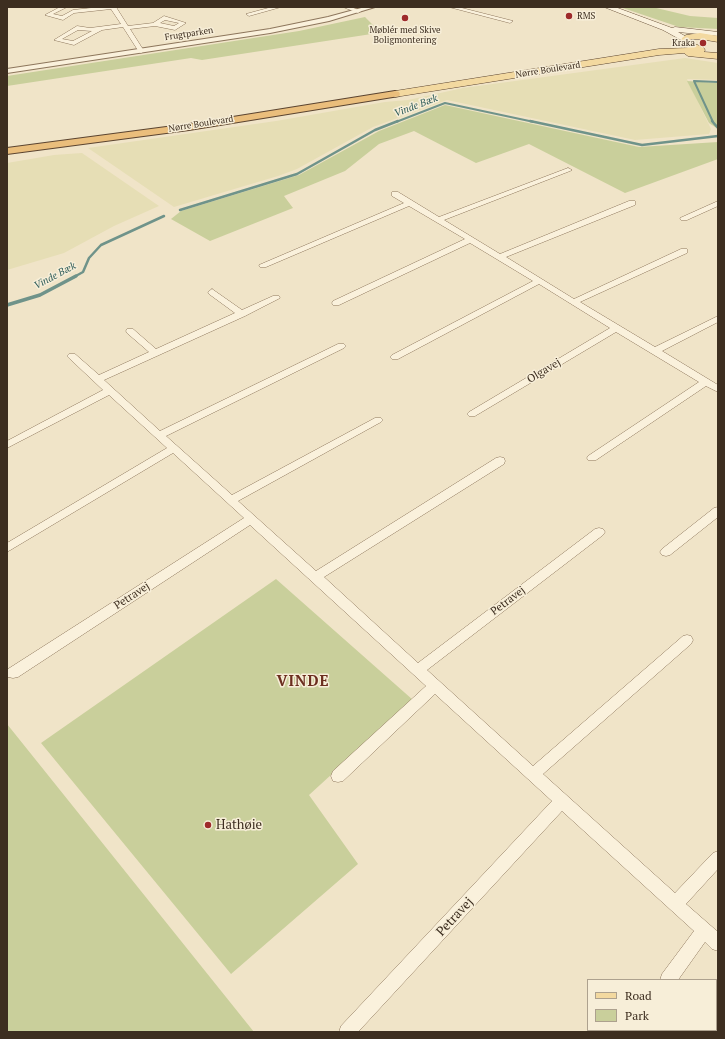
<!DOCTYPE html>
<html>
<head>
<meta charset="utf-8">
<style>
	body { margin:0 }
	#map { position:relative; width:725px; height:1039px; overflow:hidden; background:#f0e4c8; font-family:"PT Serif",serif }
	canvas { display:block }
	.frame { position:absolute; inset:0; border:8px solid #3d2e20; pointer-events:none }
	.legend { position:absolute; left:587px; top:979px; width:130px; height:52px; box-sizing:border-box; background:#f7eed8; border:1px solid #ada18e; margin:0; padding:5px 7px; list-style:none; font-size:12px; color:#3d2e20 }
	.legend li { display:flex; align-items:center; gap:8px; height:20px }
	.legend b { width:20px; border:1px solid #ada18e }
</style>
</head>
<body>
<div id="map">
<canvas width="725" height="1039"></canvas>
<div class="frame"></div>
<ul class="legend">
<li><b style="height:5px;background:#f3d9a0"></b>Road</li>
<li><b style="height:11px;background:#c9cf9b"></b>Park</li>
</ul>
</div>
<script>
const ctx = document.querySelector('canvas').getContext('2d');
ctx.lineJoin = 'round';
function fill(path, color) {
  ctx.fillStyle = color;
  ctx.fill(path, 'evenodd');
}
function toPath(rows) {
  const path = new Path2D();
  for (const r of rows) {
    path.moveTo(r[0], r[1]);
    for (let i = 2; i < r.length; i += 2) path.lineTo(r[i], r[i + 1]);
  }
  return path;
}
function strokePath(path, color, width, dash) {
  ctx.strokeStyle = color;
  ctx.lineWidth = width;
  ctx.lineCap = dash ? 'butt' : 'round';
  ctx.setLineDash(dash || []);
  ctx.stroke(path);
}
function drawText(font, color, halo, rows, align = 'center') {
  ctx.font = font + ' "PT Serif",serif';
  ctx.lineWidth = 3;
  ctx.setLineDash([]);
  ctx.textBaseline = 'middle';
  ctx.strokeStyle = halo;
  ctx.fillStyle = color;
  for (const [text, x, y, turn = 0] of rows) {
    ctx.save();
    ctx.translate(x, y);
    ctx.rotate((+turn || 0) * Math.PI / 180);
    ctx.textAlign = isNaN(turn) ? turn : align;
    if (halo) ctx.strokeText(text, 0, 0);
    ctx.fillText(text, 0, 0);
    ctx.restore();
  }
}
fill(toPath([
	[685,58,718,63,718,80,687,79,711,129,709,134,635,140,447,100,373,127,297,169,278,176,174,207,88,148,276,121,385,102,408,100,463,88],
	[82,153,159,206,114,226,64,253,7,270,7,163,54,155]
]), '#e6deb5');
fill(toPath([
	[620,7,652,7,690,16,718,18,718,29,679,27],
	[365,17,374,26,378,33,202,60,191,58,7,86,7,76,299,31],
	[687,81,718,83,718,129,709,123],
	[445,105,639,147,718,142,718,159,625,193,529,144,476,163,414,131,379,144,345,171,284,196,293,208,210,241,171,219,181,211,299,175,379,131],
	[276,579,413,700,309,795,358,864,231,974,41,743],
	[7,724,254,1032,7,1032]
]), '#c9cf9b');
strokePath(toPath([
	[396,122,445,103,534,122],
	[713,122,694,81,718,82]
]), '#6f938a', 2);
strokePath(toPath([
	[530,121,642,145,718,136],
	[712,121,718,128],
	[180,210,297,174,375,130,398,121],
	[74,277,83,272,89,258,101,245,164,216]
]), '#6f938a', 2.5);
strokePath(toPath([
	[7,305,40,295,76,276]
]), '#6f938a', 3.5);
const minor = toPath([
	[60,7,67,7,53,14,62,16,73,10,100,7,116,7,128,26,153,23,164,16,186,23,175,30,155,26,130,29,144,51,141,53,139,52,123,27,102,30,74,45,54,40,77,26,90,28,121,24,111,9,74,13,63,20,45,15,60,7],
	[165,20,179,23,174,26,160,23,165,20],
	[78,30,92,31,73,41,62,39,78,30],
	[272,7,281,7,249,16,246,14,272,7],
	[343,7,351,7,361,11,358,13,343,7],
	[449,7,458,7,513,21,510,23,449,7],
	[568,168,572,170,570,171,444,220,500,254,629,201,635,201,635,205,506,257,574,299,681,249,687,249,687,253,580,302,655,347,718,316,718,322,662,351,718,385,718,392,706,386,596,460,588,460,587,458,588,456,699,382,616,332,475,416,469,416,467,414,469,412,610,328,539,284,398,359,392,359,390,357,392,355,533,281,470,243,339,305,333,305,332,303,333,301,465,239,409,206,266,267,260,267,259,265,404,203,392,196,392,192,398,192,439,217,568,168],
	[718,201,718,206,687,220,681,220,680,218,718,201],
	[212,289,242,310,273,296,279,296,280,298,245,316,104,380,160,431,338,344,344,344,346,346,344,348,166,436,232,495,375,418,381,418,383,420,381,422,238,501,316,571,496,458,500,457,504,458,505,461,504,464,324,577,418,663,595,529,599,528,603,529,605,532,603,535,427,670,533,766,683,636,687,635,691,636,693,640,691,644,543,774,675,893,713,853,718,851,718,869,686,904,718,932,718,951,712,949,705,942,678,980,660,980,662,974,694,931,562,811,358,1032,339,1032,341,1026,552,801,435,694,343,781,338,782,333,781,331,776,333,771,426,686,250,525,18,677,13,678,8,677,7,674,8,669,244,518,173,453,7,552,7,543,167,448,109,395,7,448,7,441,103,390,69,358,67,356,69,354,75,354,99,375,149,352,127,333,126,331,127,329,133,329,156,349,235,313,209,294,208,292,212,289],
	[718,507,718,517,670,555,666,556,662,555,660,552,662,549,714,508,718,507],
	[623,1030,640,1030,640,1032,623,1032,623,1030]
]);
const tertiary = toPath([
	[365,7,375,7,329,21,270,33,7,73,7,69,270,29,328,17,365,7]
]);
const secondary = toPath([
	[604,7,615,7,672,28,675,27,718,32,718,36,678,32,690,39,689,41,683,41,663,30,604,7]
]);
const primary = toPath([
	[700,33,718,36,718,42,700,39,691,39,689,42,703,47,705,50,704,52,718,53,718,59,688,56,684,53,659,55,395,97,390,94,395,91,659,49,688,48,684,47,681,43,682,38,686,35,700,33]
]);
const trunk = toPath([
	[395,91,399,92,400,94,399,96,189,130,7,154,7,148,189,124,395,91]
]);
strokePath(minor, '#8d765c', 1);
strokePath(tertiary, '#8d765c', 2);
strokePath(secondary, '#6f573f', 1);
strokePath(primary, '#5b4430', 1);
strokePath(trunk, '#5b4430', 2);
fill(minor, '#faf1dc');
fill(tertiary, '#faf1dc');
fill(secondary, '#faf1dc');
fill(primary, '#f3d9a0');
fill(trunk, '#eabe7c');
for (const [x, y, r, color] of [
	[569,16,4,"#9e2a2b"],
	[405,18,4,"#9e2a2b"],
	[703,43,4,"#9e2a2b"],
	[208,825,4,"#9e2a2b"]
]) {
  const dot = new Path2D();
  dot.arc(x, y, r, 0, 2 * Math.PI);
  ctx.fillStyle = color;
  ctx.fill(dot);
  strokePath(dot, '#f7eed8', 1.5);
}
drawText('9px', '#3d2e20', '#f7eed8', [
	["RMS",577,16],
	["Møblér med Skive",405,30,"center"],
	["Boligmontering",405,40,"center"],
	["Kraka",695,43,"right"]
], 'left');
drawText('9px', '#3d2e20', '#f7eed8', [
	["Frugtparken",189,34,-9],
	["Nørre Boulevard",548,70,-9],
	["Nørre Boulevard",201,124,-9]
]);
drawText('italic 10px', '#2f5d5a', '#f7eed8', [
	["Vinde Bæk",416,106,-21],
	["Vinde Bæk",55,276,-28]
]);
drawText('11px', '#3d2e20', '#f7eed8', [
	["Olgavej",544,371,-31],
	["Petravej",132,596,-33],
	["Petravej",508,601,-37]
]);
drawText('13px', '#3d2e20', '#f7eed8', [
	["Hathøie",216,825]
], 'left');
drawText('13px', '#3d2e20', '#f7eed8', [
	["Petravej",455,917,-47]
]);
ctx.letterSpacing = '1px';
drawText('bold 15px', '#6b2e1e', '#f7eed8', [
	["VINDE",303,682]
]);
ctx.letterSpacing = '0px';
</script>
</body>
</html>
